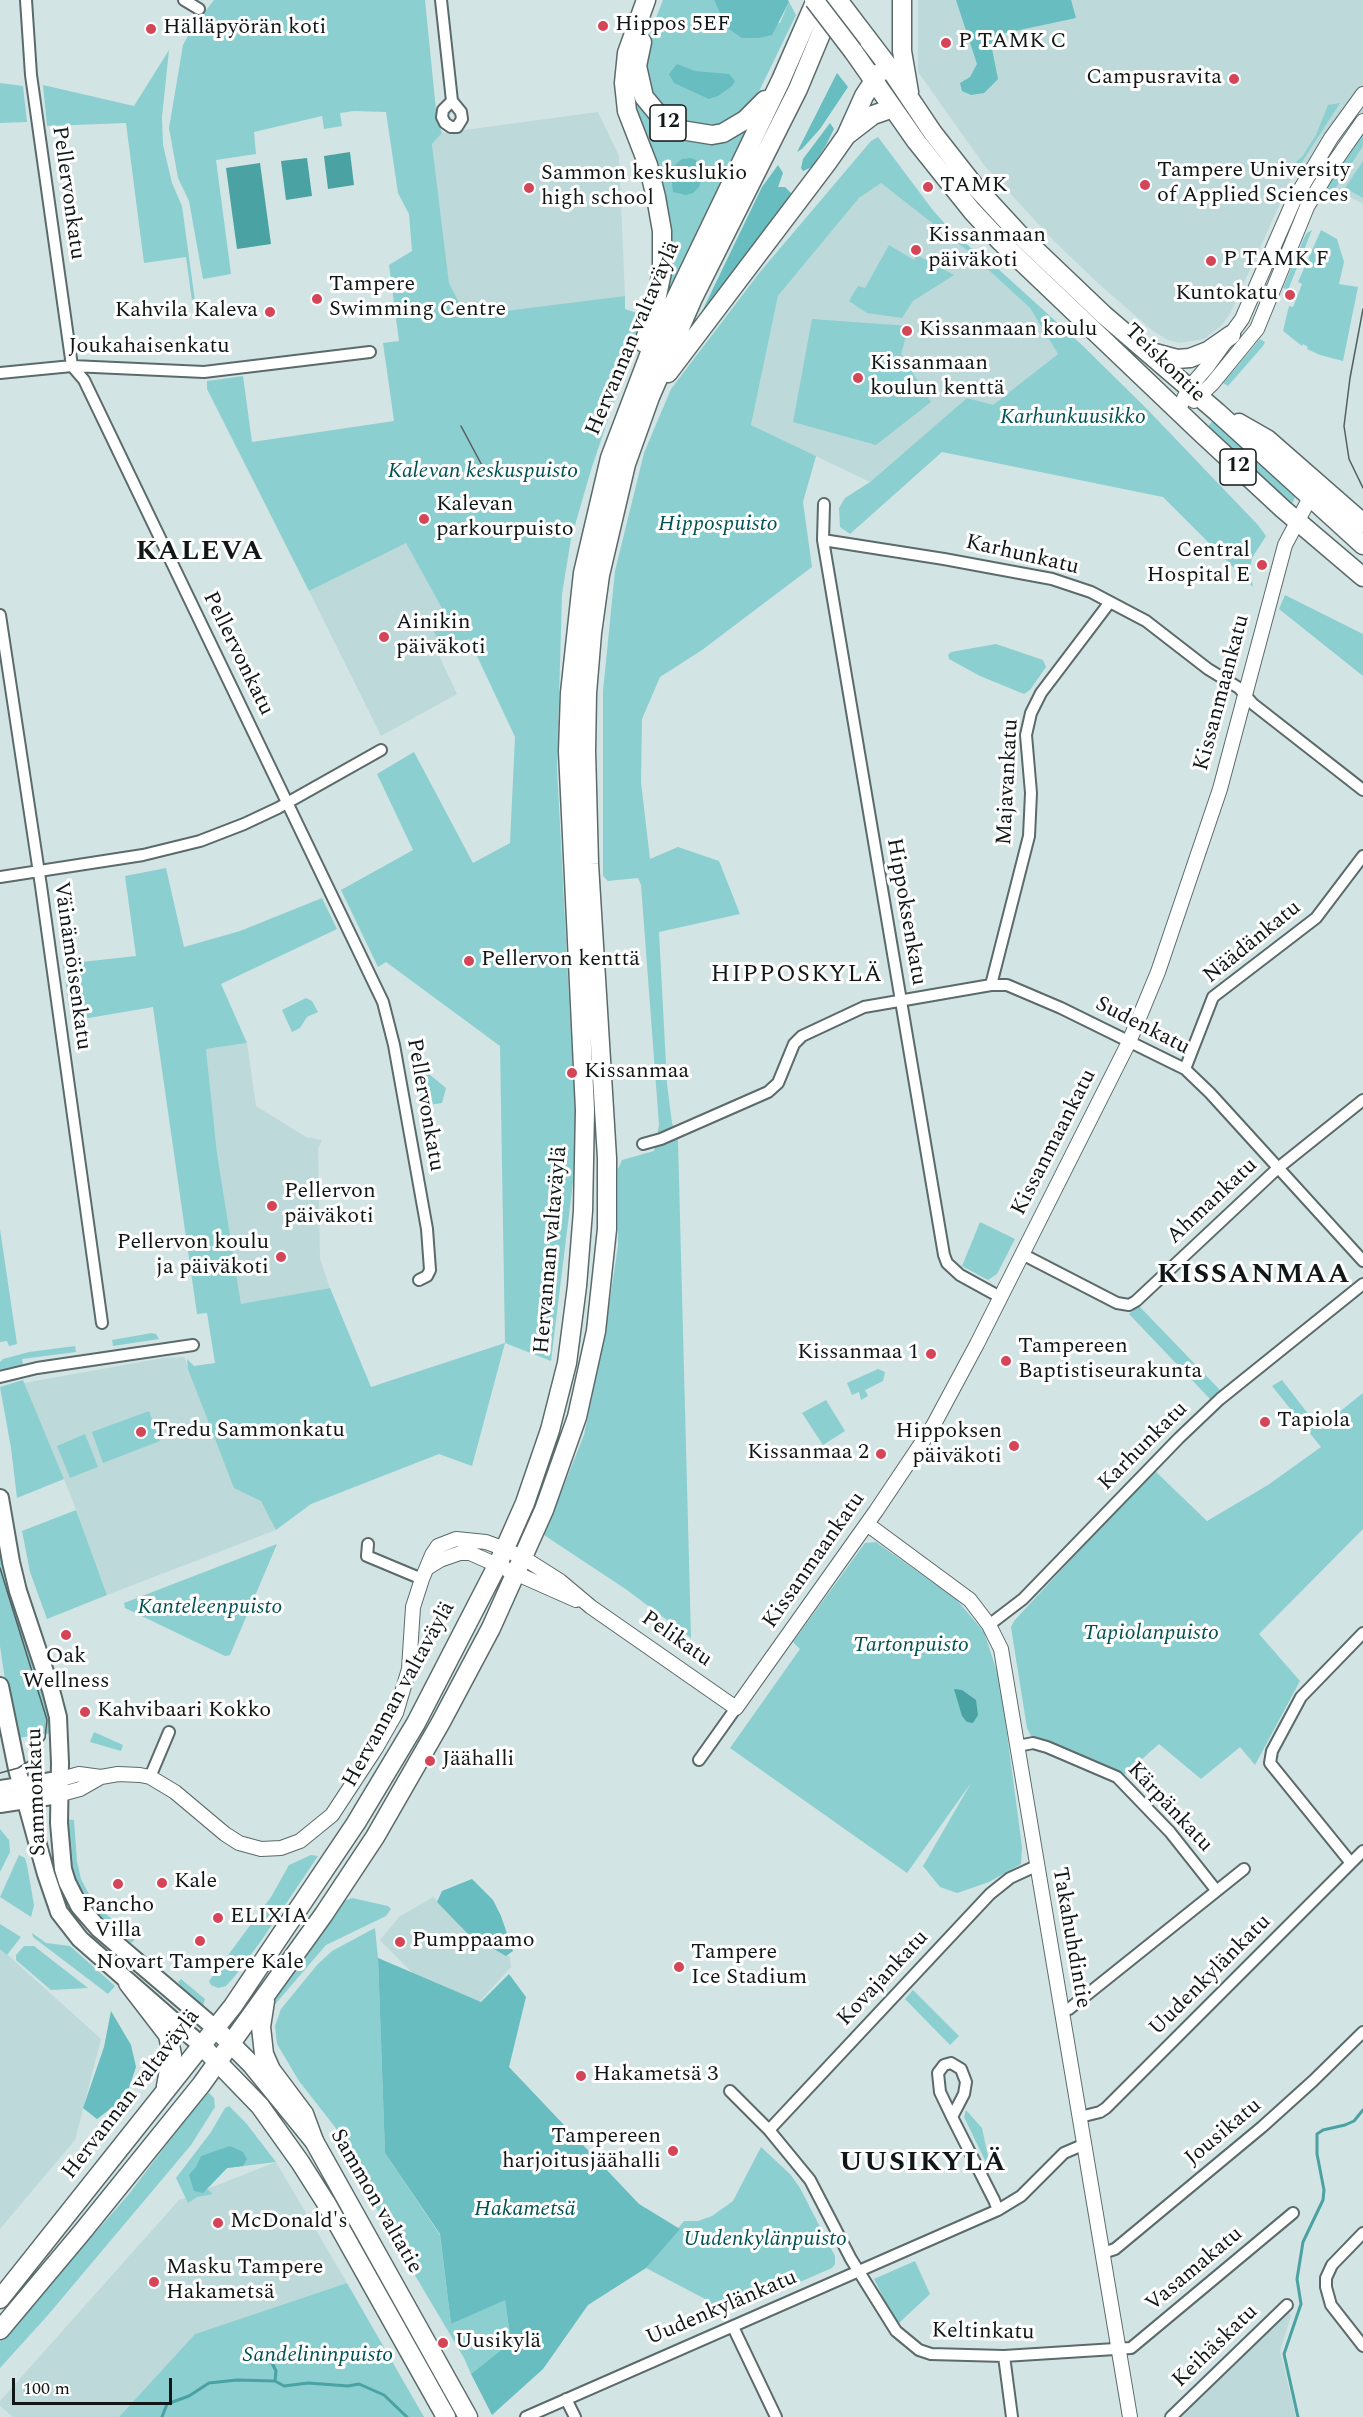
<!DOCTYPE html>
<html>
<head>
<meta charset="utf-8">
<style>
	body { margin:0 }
	#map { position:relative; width:1363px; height:2417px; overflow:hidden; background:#d3e4e4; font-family:Spectral,serif }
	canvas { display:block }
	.scale { position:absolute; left:12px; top:2378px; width:160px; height:27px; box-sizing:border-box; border:3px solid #111717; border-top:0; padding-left:8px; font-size:18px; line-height:21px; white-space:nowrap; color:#111717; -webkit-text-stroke:4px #fff; paint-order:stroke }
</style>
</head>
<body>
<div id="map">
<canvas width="1363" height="2417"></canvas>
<div class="scale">100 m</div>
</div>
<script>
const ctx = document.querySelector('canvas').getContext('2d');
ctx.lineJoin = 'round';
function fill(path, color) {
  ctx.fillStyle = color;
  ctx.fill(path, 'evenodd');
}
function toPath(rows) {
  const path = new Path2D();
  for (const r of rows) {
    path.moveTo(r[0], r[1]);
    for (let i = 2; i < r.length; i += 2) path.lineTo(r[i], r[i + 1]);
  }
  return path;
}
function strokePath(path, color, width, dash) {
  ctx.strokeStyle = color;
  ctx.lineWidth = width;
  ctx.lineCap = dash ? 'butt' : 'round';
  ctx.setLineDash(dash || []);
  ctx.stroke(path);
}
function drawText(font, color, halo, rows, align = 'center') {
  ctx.font = font + ' Spectral,serif';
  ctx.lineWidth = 6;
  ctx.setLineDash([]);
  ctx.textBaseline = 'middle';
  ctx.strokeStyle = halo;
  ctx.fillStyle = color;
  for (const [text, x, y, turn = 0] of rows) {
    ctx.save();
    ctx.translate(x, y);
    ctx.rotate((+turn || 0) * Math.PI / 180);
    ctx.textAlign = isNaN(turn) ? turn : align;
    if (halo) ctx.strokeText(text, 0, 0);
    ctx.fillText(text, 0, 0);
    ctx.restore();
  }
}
fill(toPath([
	[918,0,1363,0,1363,204,1296,168,1230,314,1221,326,1204,339,1179,343,1166,339,1152,330,1100,285,1053,240,984,165,918,72],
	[598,112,619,156,625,296,466,317,449,283,432,144,442,133],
	[881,182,973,255,1030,308,1058,354,993,406,967,398,870,482,751,425,778,296,859,198],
	[406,542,450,623,434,632,439,642,436,649,457,694,381,736,309,591],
	[247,1043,256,1106,306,1137,322,1140,318,1149,320,1259,330,1288,241,1305,217,1153,206,1049],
	[184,1357,189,1369,218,1385,276,1530,107,1595,71,1496,24,1383,163,1358],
	[433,1897,463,1926,510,1957,511,1967,461,2022,380,1940,399,1917],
	[0,1948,101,2039,75,2140,0,2229],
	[276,2162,347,2283,195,2334,119,2417,13,2417,0,2406,0,2401,179,2200],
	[1287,2309,1291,2316,1280,2351,1296,2417,1180,2417]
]), '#bed9d9');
fill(toPath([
	[214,0,425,0,437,120,442,133,432,144,449,283,466,316,625,296,625,309,643,315,591,470,571,539,562,594,557,768,577,1150,551,1361,505,1343,472,1466,439,1454,311,1504,276,1530,261,1501,234,1488,188,1369,187,1359,194,1366,215,1363,207,1313,197,1314,153,1007,71,1021,63,964,136,956,125,876,166,868,184,947,240,931,322,898,337,929,221,984,247,1043,206,1049,217,1153,241,1304,330,1288,371,1387,505,1343,500,1046,386,962,378,967,341,890,413,850,377,774,414,752,473,863,510,843,515,737,469,639,446,650,439,642,434,632,450,623,406,543,309,591,207,389,207,381,243,376,252,442,394,421,383,343,399,341,389,265,412,251,409,214,398,193,386,112,354,111,340,113,342,126,324,129,322,116,254,132,256,154,216,160,231,274,203,279,189,201,178,178,169,128,183,45,191,30],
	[663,0,714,0,726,27,780,23,789,2,796,15,752,106,725,124,709,128,673,122,645,88,646,43],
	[169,50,162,117,163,145,172,183,182,206,195,301,192,301,186,257,144,263,126,123,47,126,43,85,134,106],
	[632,73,644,111,652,122,679,138,694,142,709,142,752,122,667,293,664,292,633,115],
	[0,83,23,86,27,122,0,123],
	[1340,103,1300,165,1296,162,1302,157,1316,135,1328,105],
	[1363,131,1363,146,1333,192,1325,189],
	[878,137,932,209,953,233,977,253,973,255,881,183,859,198,778,296,751,425,816,456,803,502,812,567,702,650,660,677,642,719,641,782,650,859,678,847,719,861,740,914,659,932,667,1084,672,1123,678,1141,691,1638,627,1590,544,1535,584,1435,604,1339,618,1246,618,1169,622,1160,654,1151,659,1125,641,885,638,878,608,881,603,876,603,691,615,571,644,453,671,389,760,272,871,141],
	[1363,161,1363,198,1345,188],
	[1312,230,1288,290,1283,288,1304,238,1307,233],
	[1321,230,1337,239,1344,262,1339,284,1358,287,1343,361,1320,355,1307,349,1308,347,1303,344,1302,346,1283,331,1289,306,1293,307,1302,284,1298,282],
	[889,245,914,260,917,255,954,275,913,301,902,318,867,313,849,301,858,286,865,288],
	[984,256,1083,346,1145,407,1258,525,1266,536,1252,558,1250,569,1253,587,1163,497,942,452,850,534,840,527,839,508,845,498,870,482,967,398,993,405,1058,354,1030,308,980,262],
	[812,319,909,326,901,354,931,402,876,445,793,422],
	[1260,339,1265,342,1263,346,1228,386,1223,383],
	[1214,420,1292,492,1295,497,1293,502,1290,504,1205,429],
	[1285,595,1363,634,1363,676,1279,609],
	[996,644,1043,660,1046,667,1030,690,1024,694,980,676,949,659,948,655,951,652],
	[306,998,312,1001,318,1012,307,1017,300,1028,292,1032,282,1010],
	[424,1070,446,1088,442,1103,423,1106,420,1094,424,1093,419,1078,425,1073],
	[980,1222,1015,1239,997,1274,988,1280,962,1266],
	[0,1229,17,1344,9,1346,7,1341,0,1342],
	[1139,1306,1220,1390,1210,1399,1129,1314],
	[152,1333,156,1334,159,1339,113,1346,112,1340],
	[75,1346,76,1352,22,1359,23,1365,0,1370,0,1362,3,1359,29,1352],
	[878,1369,885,1372,883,1381,865,1390,868,1396,861,1400,859,1392,852,1395,847,1383],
	[23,1380,64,1479,17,1498,11,1448,0,1387],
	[1282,1380,1319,1428,1363,1393,1363,1529,1259,1634,1300,1681,1255,1765,1240,1747,1201,1779,1159,1744,1124,1775,1031,1736,1027,1728,1013,1640,1011,1627,1014,1621,1154,1470,1207,1521,1268,1485,1321,1447,1272,1386],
	[826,1400,845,1431,823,1445,802,1413],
	[149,1411,160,1441,103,1463,92,1432],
	[85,1434,98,1467,70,1478,57,1446],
	[76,1510,107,1595,47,1619,30,1572,22,1531],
	[0,1517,49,1695,53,1733,17,1738,9,1707,0,1646],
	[876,1542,956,1599,984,1632,1000,1681,1022,1847,1021,1864,989,1882,957,1893,940,1887,923,1866,971,1783,907,1873,730,1748,800,1649,793,1642,865,1543],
	[277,1544,230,1655,225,1656,125,1608,124,1603],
	[94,1732,123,1745,121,1751,90,1742],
	[65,1819,74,1820,77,1861,81,1879,90,1896,99,1908,135,1939,132,1943,117,1935,90,1908,75,1882,72,1870],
	[0,1829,9,1840,10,1852,0,1872],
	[19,1855,25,1858,27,1865,34,1905,31,1917,0,1897],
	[311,1855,318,1856,261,1941,235,1976,226,1986,218,1988,211,1985,209,1981,271,1897,289,1865],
	[352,1898,388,1906,391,1909,386,1916,326,1945,271,2009,274,2000,344,1901],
	[0,1924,21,1937,7,1955,0,1949],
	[375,1928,378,1958,385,2153,440,2235,451,2324,505,2299,511,2342,471,2374,464,2358,384,2223,335,2127,299,2081,277,2044,275,2026,281,2009,317,1965,332,1951],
	[32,1933,46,1943,70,1946,115,1986,108,1994,33,1937],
	[24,1946,34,1946,88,1988,51,1990,16,1960,16,1955],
	[181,1979,205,1999,203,2006,194,2001,181,1987,178,1982],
	[913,1990,959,2036,950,2045,905,1999],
	[207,2091,214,2098,215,2107,191,2145,48,2315,0,2368,0,2342,129,2194],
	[229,2106,246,2123,276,2162,227,2168,207,2189,213,2194,197,2197,188,2203,176,2178,211,2132,225,2108],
	[966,2110,982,2128,992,2175,964,2117],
	[761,2147,790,2174,800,2188,835,2256,835,2264,832,2268,747,2305,729,2308,714,2315,709,2301,646,2268,684,2221,698,2221,712,2216,733,2201],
	[915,2261,930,2294,899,2323,894,2319,874,2279],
	[347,2283,424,2417,119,2417,195,2334]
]), '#8ccfd0');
fill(toPath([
	[714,0,788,0,789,2,772,35,759,38,742,38,726,27],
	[956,0,1071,0,1076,18,1001,34,991,44,998,79,984,93,971,95,962,91,960,83,970,77,977,64],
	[677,64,695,71,729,74,735,81,732,86,718,96,709,99,674,83,669,74],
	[837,73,848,87,820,129,802,149,797,152],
	[830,123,834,129,826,145,812,167,803,171,801,168,803,159],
	[691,158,696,160,700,164,702,179,699,187,693,193,686,195,673,192,671,174,675,165,682,159],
	[778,165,783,173,778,187,785,187,792,194,788,205,695,326,762,187],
	[472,1879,493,1900,501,1916,513,1951,506,1956,468,1934,437,1902,442,1891],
	[378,1958,481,2002,509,1974,526,1997,509,2067,639,2204,680,2229,646,2268,588,2305,543,2369,492,2415,471,2374,511,2342,505,2300,451,2324,440,2234,385,2153],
	[111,2011,131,2045,136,2067,126,2097,97,2119,83,2108,104,2047],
	[230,2146,243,2152,247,2159,243,2166,227,2168,203,2193,194,2191,189,2175,196,2167,201,2156]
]), '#67bdbf');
fill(toPath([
	[350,152,354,185,328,189,324,156],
	[307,158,312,196,286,200,281,161],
	[260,163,271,244,237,249,226,168],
	[954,1689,962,1690,976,1700,978,1715,973,1723,967,1722,962,1716]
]), '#4aa2a3');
strokePath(toPath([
	[270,2359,276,2371,275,2381],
	[162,2417,167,2404,189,2396,209,2383,237,2380,275,2381,284,2386,308,2383,348,2386,359,2384,384,2395,407,2417],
	[1298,2417,1284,2354,1301,2304,1297,2279,1303,2242,1323,2200,1324,2190,1317,2154,1317,2134,1323,2130,1345,2125,1354,2121,1363,2110]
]), '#4aa2a3', 3);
const minor = toPath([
	[26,0,31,75,72,366,84,380,383,1002,394,1045,427,1229,430,1270,427,1276,419,1280],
	[184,0,199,9],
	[441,0,452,101,461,112,462,119,457,127,451,127,445,123,442,117,443,110,452,101],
	[0,373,72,366,204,372,370,352],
	[824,504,823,540,944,1255,947,1263,960,1275,1000,1297],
	[823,540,944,559,1052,579,1091,592,1146,621,1208,669,1239,688,1253,704,1363,790],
	[0,615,41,886,102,1323],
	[0,877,143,855,200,841,244,824,278,808,381,750],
	[991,985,1029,836,1031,793,1026,735,1031,713,1041,693,1110,602],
	[1185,1069,1213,997,1316,918,1363,856],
	[643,1144,661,1139,768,1092,778,1083,794,1044,802,1036,864,1007,991,985,1007,985,1061,1008,1185,1069,1210,1093,1363,1261],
	[1022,1254,1117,1303,1129,1305,1136,1301,1278,1168,1363,1100],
	[0,1377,37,1368,193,1345],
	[368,1544,367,1556,422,1579],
	[989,1625,1023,1599,1179,1438,1220,1399,1363,1284],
	[1018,1746,1033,1743,1047,1747,1117,1777,1170,1832,1216,1890],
	[699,1760,736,1708],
	[150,1777,169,1732],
	[1351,1863,1270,1763,1272,1751,1301,1697,1363,1633],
	[1062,2011,1069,2009,1244,1869],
	[730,2091,769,2130,810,2180,851,2259,896,2331,919,2350,931,2354,1004,2356,1131,2348,1293,2213],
	[952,2117,964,2094,966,2082,961,2069,951,2063,944,2065,938,2073,940,2092,952,2117,994,2200,998,2210],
	[1080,2117,1100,2112,1106,2108,1363,1851],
	[769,2130,990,1894,1010,1878,1036,1866],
	[1363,2233,1332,2265,1326,2278,1326,2287,1331,2305,1363,2346],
	[1103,2253,1115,2249,1262,2127,1313,2081,1363,2032],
	[733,2327,776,2417],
	[1004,2356,1012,2417],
	[566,2399,575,2417],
	[526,2417,998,2210,1021,2196,1064,2153,1085,2144],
	[1171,2417,1287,2305]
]);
const tertiary = toPath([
	[1194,401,1212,384,1257,329,1307,207,1331,167,1363,121],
	[1178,411,1189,388,1207,367,1242,319,1294,200,1331,138,1363,94],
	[867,1524,970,1600,989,1625,1001,1649,1130,2417],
	[427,1568,440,1560,460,1553,470,1553,576,1600],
	[58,1780,79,1774,101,1777],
	[58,1795,80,1789,101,1777,118,1774,140,1775,150,1777,175,1792,225,1834,239,1843,261,1849,281,1848,300,1841,332,1815,376,1748,396,1713,409,1669,413,1607,422,1579,432,1555,438,1546,456,1539,486,1542,505,1549,530,1562,560,1581,591,1607,736,1708,876,1511,933,1426,977,1344,1129,1042,1158,972,1220,789,1285,545,1314,490]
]);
const secondary = toPath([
	[0,1498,11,1562,18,1591,51,1690,58,1717,60,1763,59,1823,63,1869,67,1882,79,1906,99,1929,215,2028],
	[0,1686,17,1769,46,1874,59,1912,80,1939,201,2045],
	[0,1789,58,1780],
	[0,1804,58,1795]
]);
const primary = toPath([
	[215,2028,252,2065,314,2141,468,2417],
	[201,2045,260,2106,300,2162,326,2203,446,2417]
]);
const trunk = toPath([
	[838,0,886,63,933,133,973,184,1020,235,1104,315,1217,412,1363,545],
	[902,0,902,51,909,92],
	[642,42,637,66,644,97,663,120,681,130,712,135,723,133,745,120,765,100],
	[853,51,916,141,972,211,1001,242,1199,431,1283,509,1363,577],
	[847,135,873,115,893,108],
	[644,343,654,310,662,272,662,231,656,197,648,165,627,111,624,83,627,53,646,0],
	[1151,352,1177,359,1190,358,1208,351,1231,335],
	[668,373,827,163,846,136,864,96,879,73],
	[1239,423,1267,439,1363,523],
	[128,1983,168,2035,172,2055,166,2086],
	[265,2001,261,2027,264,2054,271,2070,304,2114,314,2141],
	[0,2299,233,2006,356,1823,416,1723,498,1564,525,1503,550,1430,567,1363,577,1286,583,1211,585,1110,568,751,570,693,583,573,610,458,651,350,781,80,816,0],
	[0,2330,83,2231,201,2085,324,1914,375,1837,441,1722,491,1628,544,1510,577,1417,596,1331,607,1229,607,1158,589,864,586,751,587,693,592,633,600,575,626,464,650,397,693,298,798,89,835,0]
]);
strokePath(minor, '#5b6a6a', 14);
strokePath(tertiary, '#5b6a6a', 16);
strokePath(secondary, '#5b6a6a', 20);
strokePath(primary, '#5b6a6a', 21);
strokePath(trunk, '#5b6a6a', 21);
strokePath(minor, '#fff', 10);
strokePath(tertiary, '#fff', 14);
strokePath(secondary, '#fff', 16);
strokePath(primary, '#fff', 18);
strokePath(trunk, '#fff', 18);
strokePath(toPath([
	[1363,309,1350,378,1344,426,1349,459,1363,488],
	[461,426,486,473],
	[0,1568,47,1720,45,1738,32,1759,18,1768,0,1773]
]), '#545e5e', 1.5);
const trunkBridge = toPath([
	[814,0,853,51]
]);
strokePath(trunkBridge, '#5b6a6a', 21, []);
strokePath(trunkBridge, '#fff', 18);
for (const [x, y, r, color] of [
	[603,26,6,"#d54457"],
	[151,29,6,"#d54457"],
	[946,43,6,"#d54457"],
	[1234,79,6,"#d54457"],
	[1145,185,6,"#d54457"],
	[928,187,6,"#d54457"],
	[529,188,6,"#d54457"],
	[916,250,6,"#d54457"],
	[1211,261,6,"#d54457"],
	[1290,295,6,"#d54457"],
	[317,299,6,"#d54457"],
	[270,312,6,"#d54457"],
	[907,331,6,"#d54457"],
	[858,378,6,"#d54457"],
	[424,519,6,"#d54457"],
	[1262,565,6,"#d54457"],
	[384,637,6,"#d54457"],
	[469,961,6,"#d54457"],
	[572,1073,6,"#d54457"],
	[272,1206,6,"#d54457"],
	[281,1257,6,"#d54457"],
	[931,1354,6,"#d54457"],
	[1006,1361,6,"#d54457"],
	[1265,1422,6,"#d54457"],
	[141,1432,6,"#d54457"],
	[1014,1446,6,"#d54457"],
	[881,1454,6,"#d54457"],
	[66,1635,6,"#d54457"],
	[85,1712,6,"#d54457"],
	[430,1761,6,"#d54457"],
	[162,1883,6,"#d54457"],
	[118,1884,6,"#d54457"],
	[218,1918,6,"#d54457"],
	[200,1941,6,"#d54457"],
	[400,1942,6,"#d54457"],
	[679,1967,6,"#d54457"],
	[581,2076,6,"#d54457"],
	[673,2151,6,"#d54457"],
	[218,2223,6,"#d54457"],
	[154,2282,6,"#d54457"],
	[443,2343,6,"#d54457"]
]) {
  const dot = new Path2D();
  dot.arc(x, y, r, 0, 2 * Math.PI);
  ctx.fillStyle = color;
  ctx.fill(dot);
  strokePath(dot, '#fff', 2);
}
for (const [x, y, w] of [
	[668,123,36],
	[1238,467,36]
]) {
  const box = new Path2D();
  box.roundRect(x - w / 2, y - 18, w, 36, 4.5);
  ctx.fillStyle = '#fff';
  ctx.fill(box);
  strokePath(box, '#111717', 1.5);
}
drawText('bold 21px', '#111717', null, [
	["12",668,123],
	["12",1238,467]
]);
drawText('22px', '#111717', '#fff', [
	["Hippos 5EF",615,26],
	["Hälläpyörän koti",163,29],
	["P TAMK C",958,43],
	["Campusravita",1222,79,"right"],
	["Tampere University",1157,172],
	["of Applied Sciences",1157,197],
	["Sammon keskuslukio",541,175],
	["high school",541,200],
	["TAMK",940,187],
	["Kissanmaan",928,237],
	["päiväkoti",928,262],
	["P TAMK F",1223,261],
	["Tampere",329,286],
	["Swimming Centre",329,311],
	["Kuntokatu",1278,295,"right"],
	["Kahvila Kaleva",258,312,"right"],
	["Kissanmaan koulu",919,331],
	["Kissanmaan",870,365],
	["koulun kenttä",870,390],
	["Kalevan",436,506],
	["parkourpuisto",436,531],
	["Central",1250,552,"right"],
	["Hospital E",1250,577,"right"],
	["Ainikin",396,624],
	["päiväkoti",396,649],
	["Pellervon kenttä",481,961],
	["Kissanmaa",584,1073],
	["Pellervon",284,1193],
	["päiväkoti",284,1218],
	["Pellervon koulu",269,1244,"right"],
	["ja päiväkoti",269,1269,"right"],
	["Tampereen",1018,1348],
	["Baptistiseurakunta",1018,1373],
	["Kissanmaa 1",919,1354,"right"],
	["Tapiola",1277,1422],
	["Tredu Sammonkatu",153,1432],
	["Hippoksen",1002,1433,"right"],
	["päiväkoti",1002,1458,"right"],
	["Kissanmaa 2",869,1454,"right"],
	["Oak",66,1658,"center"],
	["Wellness",66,1683,"center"],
	["Kahvibaari Kokko",97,1712],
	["Jäähalli",442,1761],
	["Kale",174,1883],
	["Pancho",118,1907,"center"],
	["Villa",118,1932,"center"],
	["ELIXIA",230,1918],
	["Pumppaamo",412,1942],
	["Tampere",691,1954],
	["Ice Stadium",691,1979],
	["Novart Tampere Kale",200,1964,"center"],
	["Hakametsä 3",593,2076],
	["Tampereen",661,2138,"right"],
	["harjoitusjäähalli",661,2163,"right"],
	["McDonald's",230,2223],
	["Masku Tampere",166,2269],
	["Hakametsä",166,2294],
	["Uusikylä",455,2343]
], 'left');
drawText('22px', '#111717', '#fff', [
	["Pellervonkatu",67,193,82],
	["Hervannan valtaväylä",634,339,-67],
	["Joukahaisenkatu",149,348],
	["Teiskontie",1164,364,44],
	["Karhunkatu",1022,556,13],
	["Pellervonkatu",237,654,64],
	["Kissanmaankatu",1223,693,-75],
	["Majavankatu",1009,782,-87],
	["Hippoksenkatu",905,912,80],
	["Näädänkatu",1253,943,-39],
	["Väinämöisenkatu",71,966,82],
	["Sudenkatu",1142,1027,27],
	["Pellervonkatu",424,1105,80],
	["Kissanmaankatu",1055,1143,-63],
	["Ahmankatu",1213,1202,-43],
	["Hervannan valtaväylä",552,1250,-85],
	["Karhunkatu",1144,1447,-45],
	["Kissanmaankatu",815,1561,-55],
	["Pelikatu",676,1640,35],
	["Hervannan valtaväylä",400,1695,-61],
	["Sammonkatu",38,1792,-92],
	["Kärpänkatu",1169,1808,47],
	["Takahuhdintie",1070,1938,80],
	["Uudenkylänkatu",1211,1976,-45],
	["Kovajankatu",884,1979,-47],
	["Hervannan valtaväylä",132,2095,-52],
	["Jousikatu",1224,2133,-40],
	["Sammon valtatie",375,2202,60],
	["Vasamakatu",1195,2270,-40],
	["Uudenkylänkatu",722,2309,-23],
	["Keltinkatu",983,2333,1],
	["Keihäskatu",1216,2347,-44]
]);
drawText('italic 22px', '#005253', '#fff', [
	["Karhunkuusikko",1073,419],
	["Kalevan keskuspuisto",483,473],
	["Hippospuisto",718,526],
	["Kanteleenpuisto",210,1609],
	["Tapiolanpuisto",1151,1635],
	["Tartonpuisto",911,1647],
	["Hakametsä",525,2211],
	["Uudenkylänpuisto",765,2241],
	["Sandelininpuisto",318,2357]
]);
ctx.letterSpacing = '1.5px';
drawText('24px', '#111717', '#fff', [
	["HIPPOSKYLÄ",797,976]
]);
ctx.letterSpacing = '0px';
ctx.letterSpacing = '1.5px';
drawText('bold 28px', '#111717', '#fff', [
	["KALEVA",200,554],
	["KISSANMAA",1254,1277],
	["UUSIKYLÄ",923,2165]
]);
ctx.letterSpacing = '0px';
</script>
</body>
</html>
